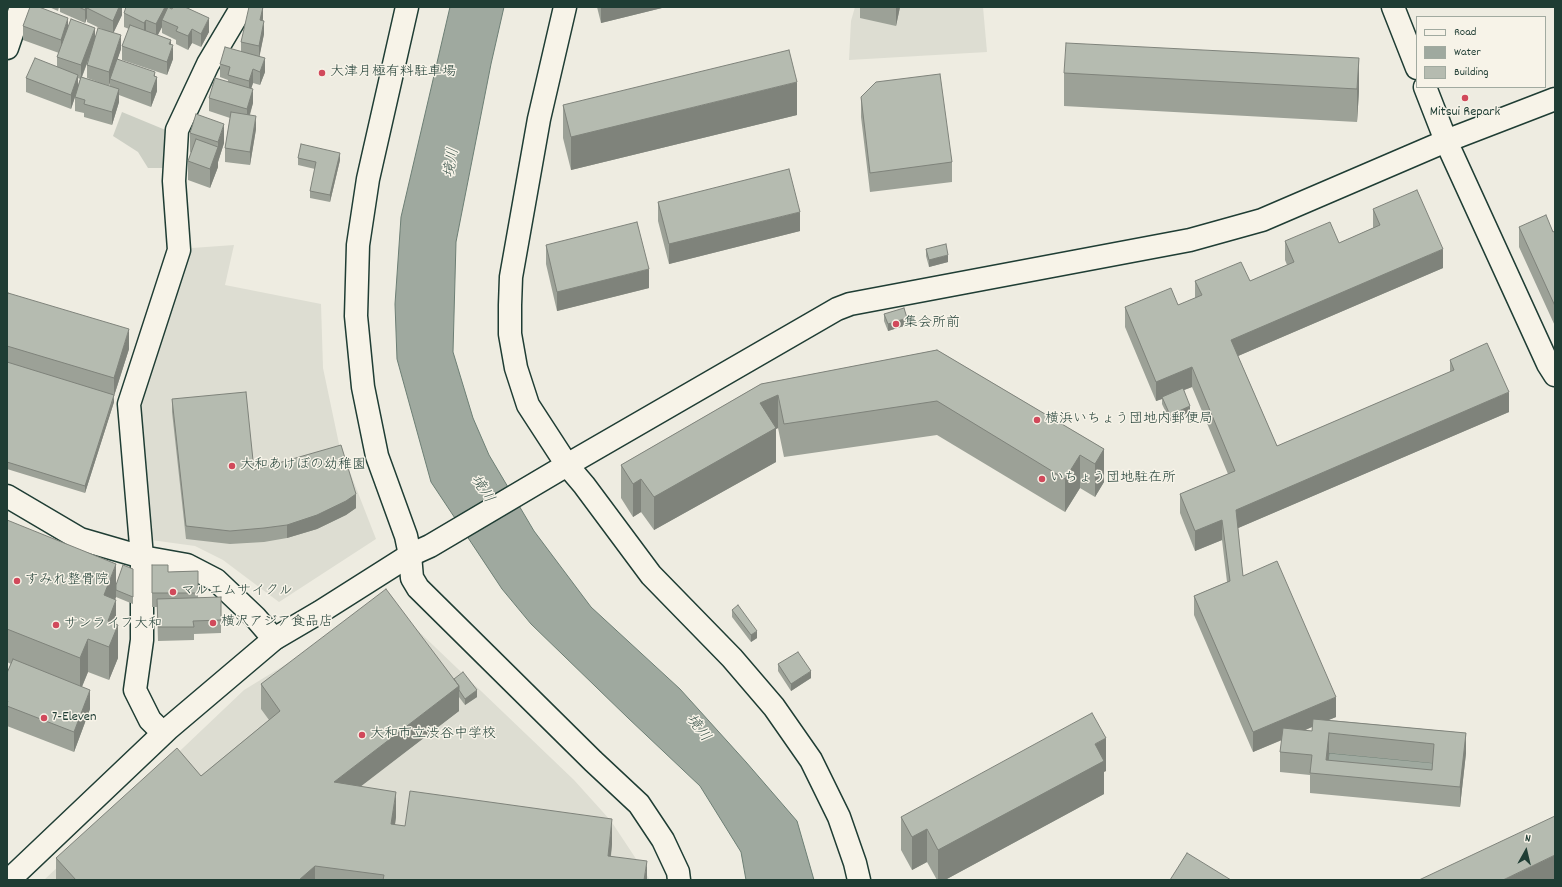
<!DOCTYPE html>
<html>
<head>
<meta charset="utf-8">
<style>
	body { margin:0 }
	#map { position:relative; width:1562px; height:887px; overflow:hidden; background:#eeece1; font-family:Dekko,sans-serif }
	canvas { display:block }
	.frame { position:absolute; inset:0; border:8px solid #1f3d34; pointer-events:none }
	.legend { position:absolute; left:1416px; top:16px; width:130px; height:72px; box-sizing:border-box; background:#f7f3e8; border:1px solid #a1aaa0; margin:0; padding:5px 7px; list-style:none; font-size:12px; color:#1f3d34 }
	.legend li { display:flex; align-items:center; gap:8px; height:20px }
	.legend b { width:20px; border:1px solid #a1aaa0 }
	.north { position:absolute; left:1506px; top:831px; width:40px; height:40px; -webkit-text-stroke:3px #f7f3e8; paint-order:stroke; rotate:8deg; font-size:11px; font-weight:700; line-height:16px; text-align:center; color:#1f3d34 }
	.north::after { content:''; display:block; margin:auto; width:14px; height:18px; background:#1f3d34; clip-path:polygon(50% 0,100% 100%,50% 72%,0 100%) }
</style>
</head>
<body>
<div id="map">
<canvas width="1562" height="887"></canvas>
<div class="frame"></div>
<ul class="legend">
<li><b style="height:5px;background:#f7f3e8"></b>Road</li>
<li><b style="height:11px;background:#9fa99f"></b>Water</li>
<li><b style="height:11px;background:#b5bbb0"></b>Building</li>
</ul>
<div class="north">N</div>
</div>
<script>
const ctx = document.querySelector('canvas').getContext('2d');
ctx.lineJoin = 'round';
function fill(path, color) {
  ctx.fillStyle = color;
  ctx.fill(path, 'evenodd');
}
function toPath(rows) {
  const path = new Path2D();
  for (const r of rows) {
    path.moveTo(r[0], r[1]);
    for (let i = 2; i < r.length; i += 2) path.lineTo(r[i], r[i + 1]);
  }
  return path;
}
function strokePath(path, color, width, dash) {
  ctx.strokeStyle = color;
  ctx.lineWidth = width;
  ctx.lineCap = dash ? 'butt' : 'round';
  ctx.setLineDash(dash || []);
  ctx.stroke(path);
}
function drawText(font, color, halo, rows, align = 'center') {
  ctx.font = font + ' Dekko,"Klee One",sans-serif';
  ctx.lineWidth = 3;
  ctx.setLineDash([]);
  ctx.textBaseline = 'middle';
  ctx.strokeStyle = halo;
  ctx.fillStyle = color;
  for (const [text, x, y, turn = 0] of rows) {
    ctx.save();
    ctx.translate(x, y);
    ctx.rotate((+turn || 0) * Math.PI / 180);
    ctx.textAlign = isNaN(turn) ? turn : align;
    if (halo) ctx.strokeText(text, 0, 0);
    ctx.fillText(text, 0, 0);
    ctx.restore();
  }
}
fill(toPath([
	[855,7,983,7,987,52,849,60,851,21],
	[234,245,225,285,321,304,323,368,339,444,376,539,279,602,223,560,195,546,151,540,138,406,192,248],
	[388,602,574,780,611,821,650,880,44,880,244,690]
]), '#ddddd2');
fill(toPath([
	[122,112,168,131,164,168,148,168,138,152,113,136]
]), '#cccfc4');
const water = toPath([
	[450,7,504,7,491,64,456,242,453,352,473,418,489,455,534,531,591,607,680,689,746,762,797,821,814,880,746,880,741,852,700,786,628,718,531,624,502,589,431,482,397,359,395,304,401,217,450,7],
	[1329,753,1434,763,1432,789,1326,779,1329,753]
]);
fill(water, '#9fa99f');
strokePath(water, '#6c7e74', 1);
const street = toPath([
	[407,7,368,179,358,245,356,316,363,387,377,456,406,536,410,555,412,578,418,588,593,761,639,804,663,840,678,872,679,880],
	[7,48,21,7],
	[7,496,80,539,142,557,187,565,216,580,255,617,274,639],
	[163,733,150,720,135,690,142,640,142,557,129,404,179,250,174,181,177,130,208,64,242,7]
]);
const secondary = toPath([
	[565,7,539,119,511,277,510,305,510,334,516,368,528,405,567,465,584,485,651,575,732,658,774,707,811,760,839,817,855,863,859,880],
	[1393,7,1417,68],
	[1425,87,1446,141,1548,364,1555,375],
	[9,880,169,728,274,639,320,612,410,555,430,546,567,465,837,309,850,304,1190,240,1262,220,1446,141,1555,99]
]);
strokePath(street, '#1f3d34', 25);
strokePath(secondary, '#1f3d34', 25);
strokePath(street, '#f7f3e8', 22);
strokePath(secondary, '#f7f3e8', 22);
fill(toPath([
	[49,7,59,7,58,11],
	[60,7,122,7,122,15,113,33,121,49,117,60,155,77,157,91,151,107,119,95,119,102,112,125,84,117,84,113,75,111,75,97,71,109,26,92,26,78,57,67,57,57,59,53,23,40,23,26,68,27,95,39,106,31,87,22,87,18,85,23,60,12],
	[91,53,87,65,87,78,109,86,110,82,110,86,82,77],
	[78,78,80,79,78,85],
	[170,7,170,8,209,32,201,47,192,43,188,50,176,44,176,40,162,33,162,27,158,35,171,44,173,59,167,75,122,60,122,46,129,29,124,27,124,13],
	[263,7,263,20,264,34,259,57,265,72,260,85,253,83,251,89,253,103,250,115,256,129,250,165,225,162,225,148,230,118,209,111,209,98,228,82,228,80,220,77,220,64,241,52,241,42],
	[597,7,666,7,601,23],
	[860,7,900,7,896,26,860,18],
	[1359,58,1359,91,1357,122,1064,106,1064,73],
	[861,97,952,162,952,182,870,192,861,117],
	[563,105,797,115,571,170,563,138],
	[190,133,224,143,218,162,218,167,210,188,188,180,188,161,191,153,190,152],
	[298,158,340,160,330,202,310,198,310,191,315,169,298,165],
	[658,202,800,231,669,264,658,221],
	[1373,209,1443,268,1238,356,1277,446,1450,372,1450,360,1509,412,1238,528,1243,576,1336,717,1328,720,1466,733,1466,753,1460,807,1310,793,1310,775,1280,772,1280,752,1282,740,1253,752,1194,615,1194,596,1227,582,1222,540,1195,551,1180,513,1180,494,1228,474,1192,387,1184,390,1190,412,1170,421,1162,404,1162,399,1156,401,1125,327,1125,307,1178,305,1195,298,1195,281,1250,281,1287,265,1285,260,1285,241,1339,243,1373,228],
	[1313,726,1312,731,1305,730],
	[1329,753,1432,763,1432,770,1328,760],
	[1519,227,1553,232,1555,231,1555,326,1519,247],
	[546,245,649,288,557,311,546,264],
	[926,249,948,262,929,267,926,256],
	[7,297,129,349,114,396,114,402,85,493,7,469],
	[884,314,907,325,888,331,884,321],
	[937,350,1104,449,1104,482,1095,497,1080,488,1065,512,937,435,784,457,778,428,776,429,776,462,654,530,641,512,633,517,621,498,621,465,761,384],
	[172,399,254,470,356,508,346,515,317,529,287,538,264,542,230,544,186,539,172,412],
	[7,520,116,585,133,569,133,604,116,597,115,600,118,658,109,680,88,672,82,687,90,709,74,752,7,726,7,673,11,664,7,662],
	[152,565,168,572,198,571,198,598,221,620,221,633,194,634,194,640,158,641,157,607,152,607],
	[732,610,757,638,751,642,732,617],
	[778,664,811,678,791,691,778,671],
	[454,679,477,697,465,705,459,697,459,711,360,786,396,817,395,825,405,826,612,844,611,856,647,880,56,880,56,858,201,776,269,720,261,709,261,684],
	[1106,771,1104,772,1104,794,945,880,937,880,927,862,912,870,901,850,901,817]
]), '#9ca197');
fill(toPath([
	[86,7,92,7,87,8,87,18,85,23,85,10],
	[119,7,122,7,122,15,113,34,113,21],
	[165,7,170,7,170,10,162,20,162,27,156,38,156,24],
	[263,7,263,18,260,33,260,20],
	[601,7,666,7,601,23],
	[896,7,900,7,896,26],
	[68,18,68,31,61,53,61,40],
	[209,18,209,32,201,47,201,34],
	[146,20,146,33,144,37,144,23],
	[264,21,264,34,259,59,259,46],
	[95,28,95,41,81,79,81,65],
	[192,29,192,43,188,50,188,36],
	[121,35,121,49,111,79,110,79,110,82,109,86,109,72],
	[171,40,171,52,173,45,173,59,167,75,167,62,169,44],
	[265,58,265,72,260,85,260,72],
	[1359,58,1359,91,1357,122,1357,89],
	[253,69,253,83,249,95,249,81],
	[155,72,155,81,157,77,157,91,151,107,151,93,154,76],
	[78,75,78,88,71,109,71,95],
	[797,82,797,115,571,170,571,137],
	[119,89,119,102,112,125,112,112],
	[253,89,253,103,247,123,247,109],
	[256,116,256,129,250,165,250,152],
	[224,124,224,143,218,162,218,142],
	[218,147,218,167,210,188,210,169],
	[340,153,340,160,330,202,330,195],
	[800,212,800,231,669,264,669,244],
	[1443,249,1443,268,1231,359,1231,340],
	[948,255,948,262,929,267,929,260],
	[649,269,649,288,557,311,557,292],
	[907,318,907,325,888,331,888,324],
	[129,329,129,349,114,396,114,402,85,493,85,486,114,397,114,378],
	[1192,367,1192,387,1163,398,1162,397,1162,399,1156,401,1156,382],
	[1509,392,1509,412,1236,529,1236,510],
	[778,395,778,428,776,429,776,462,654,530,654,497,760,403],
	[1190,406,1190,412,1170,421,1170,415],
	[1104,449,1104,482,1095,497,1095,464],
	[1080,455,1080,488,1065,512,1065,479],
	[641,479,641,512,633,517,633,484],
	[356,494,356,508,346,515,317,529,287,538,287,525],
	[1222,520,1222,540,1195,551,1195,531],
	[116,564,116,597,104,628,104,595],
	[116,600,116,630,118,625,118,658,109,680,109,647,108,621],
	[757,631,757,638,751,642,751,635],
	[88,639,88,672,80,691,80,658],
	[811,671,811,678,791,691,791,684],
	[459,686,459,711,334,807,334,782],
	[90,690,90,709,74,752,74,732],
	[477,690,477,697,465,705,465,699],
	[1336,697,1336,717,1253,752,1253,732],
	[1329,733,1329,753,1327,775,1326,760],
	[1466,733,1466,753,1460,807,1460,787],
	[1106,738,1106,771,1104,772,1104,794,945,880,938,880,938,850,1095,744],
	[396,792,396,817,391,849,391,824],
	[612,819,612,844,608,880,608,856],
	[927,829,927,862,912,870,912,837],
	[1555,855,1555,880,1503,880],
	[647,861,647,880,644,880],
	[315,866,315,880,299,880]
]), '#7f837b');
const building = toPath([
	[30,7,39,7,68,18,61,40,23,26,30,7],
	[79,7,86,7,85,10,79,7],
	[88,7,119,7,113,21,87,8,88,7],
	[126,7,165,7,156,24,146,20,144,23,124,13,126,7],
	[168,7,172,9,173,7,185,7,209,18,201,34,192,29,188,36,176,31,178,27,162,20,168,7],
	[249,7,263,7,260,20,264,21,259,46,241,42,249,7],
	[71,19,95,28,81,65,57,57,71,19],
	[130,25,171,40,169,44,173,45,167,62,122,46,130,25],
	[98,28,121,35,109,72,87,65,98,28],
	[1066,43,1359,58,1357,89,1064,73,1066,43],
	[225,47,265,58,260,72,253,69,249,81,228,75,230,67,220,64,225,47],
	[789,50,797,82,571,137,563,105,789,50],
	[35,58,78,75,71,95,26,78,35,58],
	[117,59,155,72,154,76,157,77,151,93,110,79,117,59],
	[940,74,952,162,870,173,861,97,876,82,940,74],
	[81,77,119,89,112,112,84,104,85,100,75,97,81,77],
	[215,78,253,89,247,109,209,98,215,78],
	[231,112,256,116,250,152,225,148,231,112],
	[196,114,224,124,218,142,190,133,196,114],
	[196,139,218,147,210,169,188,161,196,139],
	[301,144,340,153,330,195,310,191,316,162,298,158,301,144],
	[789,169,800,212,669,244,658,202,789,169],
	[1417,190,1443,249,1231,340,1277,446,1454,370,1450,360,1487,343,1509,392,1236,510,1243,576,1277,561,1336,697,1253,732,1194,596,1230,581,1222,520,1195,531,1180,494,1235,471,1192,367,1156,382,1125,307,1171,288,1178,305,1202,295,1195,281,1241,262,1250,281,1294,262,1285,241,1330,222,1339,243,1380,225,1373,209,1417,190],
	[1546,215,1553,232,1555,231,1555,306,1519,227,1546,215],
	[637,222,649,269,557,292,546,245,637,222],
	[946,244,948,255,929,260,926,249,946,244],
	[8,293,129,329,114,378,7,346,7,297,8,293],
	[904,308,907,318,888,324,884,314,904,308],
	[937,350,1104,449,1095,464,1080,455,1065,479,937,401,784,424,778,395,760,403,776,428,654,497,641,479,633,484,621,465,761,384,937,350],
	[7,362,114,395,85,486,7,462,7,362],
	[1183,388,1190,406,1170,415,1162,397,1183,388],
	[246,392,254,470,341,445,356,494,346,501,317,515,287,525,264,528,230,531,186,526,172,399,246,392],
	[7,520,116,564,104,595,116,600,108,621,118,625,109,647,88,639,80,658,7,629,7,520],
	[123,565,133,569,133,597,116,590,116,585,123,565],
	[152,565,168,565,168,572,198,571,198,593,152,593,152,565],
	[386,589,459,686,334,782,396,792,391,824,405,826,410,791,612,819,608,856,647,861,644,880,383,880,384,875,315,866,299,880,76,880,56,858,177,748,201,776,280,711,261,684,386,589],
	[221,597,221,620,193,621,194,627,158,627,157,599,221,597],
	[738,605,757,631,751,635,732,610,738,605],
	[798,652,811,671,791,684,778,664,798,652],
	[13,659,90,690,74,732,7,706,7,703,8,701,7,701,7,673,13,659],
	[463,672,477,690,465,699,459,690,459,686,454,679,463,672],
	[1092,713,1106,738,1095,744,1104,761,938,850,927,829,912,837,901,817,1092,713],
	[1313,719,1466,733,1460,787,1310,773,1312,755,1280,752,1283,728,1312,731,1313,719],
	[1329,733,1434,744,1432,770,1326,760,1329,733],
	[1555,816,1555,855,1503,880,1419,880,1555,816],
	[1187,853,1231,880,1170,880,1187,853]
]);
fill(building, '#b5bbb0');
strokePath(building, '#7f837b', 1);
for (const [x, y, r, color] of [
	[322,73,4,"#d1495b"],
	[1465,98,4,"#d1495b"],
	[896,324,4,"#d1495b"],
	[1037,420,4,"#d1495b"],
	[232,466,4,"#d1495b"],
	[1042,479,4,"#d1495b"],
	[17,581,4,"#d1495b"],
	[173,592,4,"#d1495b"],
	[213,623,4,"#d1495b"],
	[56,625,4,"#d1495b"],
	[44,718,4,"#d1495b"],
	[362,735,4,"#d1495b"]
]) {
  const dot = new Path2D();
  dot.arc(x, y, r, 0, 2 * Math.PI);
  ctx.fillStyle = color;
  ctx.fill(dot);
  strokePath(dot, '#f7f3e8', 1.5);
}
drawText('14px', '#1f3d34', '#f7f3e8', [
	["大津月極有料駐車場",330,73],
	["Mitsui Repark",1465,113,"center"],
	["集会所前",904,324],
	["横浜いちょう団地内郵便局",1045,420],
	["大和あけぼの幼稚園",240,466],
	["いちょう団地駐在所",1050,479],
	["すみれ整骨院",25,581],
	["マルエムサイクル",181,592],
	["横沢アジア食品店",221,623],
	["サンライフ大和",64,625],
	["7-Eleven",52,718],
	["大和市立渋谷中学校",370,735]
], 'left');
drawText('italic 15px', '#3f584f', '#f7f3e8', [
	["境川",453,163,-80],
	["境川",481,490,57],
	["境川",697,729,53]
]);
</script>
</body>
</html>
